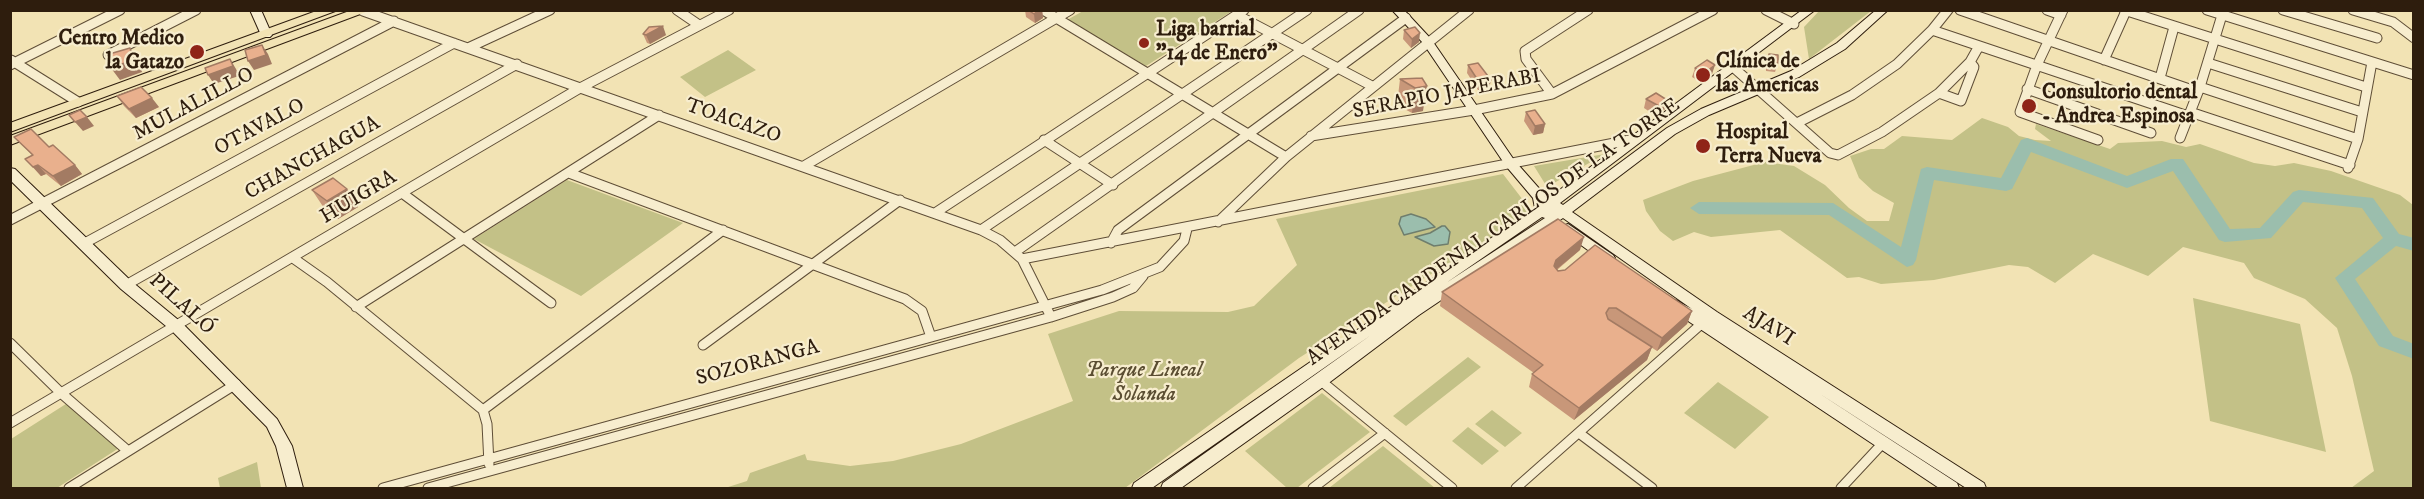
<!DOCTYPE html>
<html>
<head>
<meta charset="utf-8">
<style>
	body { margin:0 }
	#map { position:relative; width:2424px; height:499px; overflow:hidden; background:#f2e3b4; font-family:"IM FELL DW Pica",serif }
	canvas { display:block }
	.frame { position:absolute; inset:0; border:12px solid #2e1d0d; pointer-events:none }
</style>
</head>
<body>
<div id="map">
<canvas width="2424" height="499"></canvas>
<div class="frame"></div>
</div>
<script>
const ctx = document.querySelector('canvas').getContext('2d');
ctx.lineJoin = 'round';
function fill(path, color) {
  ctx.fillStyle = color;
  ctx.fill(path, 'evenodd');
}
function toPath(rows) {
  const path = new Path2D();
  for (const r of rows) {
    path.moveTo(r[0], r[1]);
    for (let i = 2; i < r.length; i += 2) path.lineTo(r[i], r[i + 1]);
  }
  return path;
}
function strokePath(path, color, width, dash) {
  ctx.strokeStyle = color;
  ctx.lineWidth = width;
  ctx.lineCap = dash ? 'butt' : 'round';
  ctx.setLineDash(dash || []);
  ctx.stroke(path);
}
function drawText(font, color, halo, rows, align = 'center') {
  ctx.font = font + ' "IM FELL DW Pica",serif';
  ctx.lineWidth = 4.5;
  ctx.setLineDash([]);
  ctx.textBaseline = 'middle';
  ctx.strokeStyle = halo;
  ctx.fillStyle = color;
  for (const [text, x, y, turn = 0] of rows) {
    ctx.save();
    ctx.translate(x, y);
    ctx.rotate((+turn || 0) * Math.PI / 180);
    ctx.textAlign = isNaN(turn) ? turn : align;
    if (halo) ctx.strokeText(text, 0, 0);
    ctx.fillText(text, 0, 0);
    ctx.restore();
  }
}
fill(toPath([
	[1820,10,1871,10,1871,11,1809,59,1804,27],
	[1083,11,1232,11,1146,66,1067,20],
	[728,50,756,70,705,97,680,77],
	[1982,118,2008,127,2019,136,2035,140,2051,141,2035,129,2036,124,2110,149,2118,143,2162,141,2186,147,2200,144,2254,163,2275,166,2294,163,2331,171,2400,195,2413,205,2413,488,2351,488,2374,471,2352,376,2337,328,2305,299,2254,278,2244,263,2183,247,2148,276,2093,254,2055,283,2028,267,2009,265,1934,280,1881,284,1859,277,1847,278,1780,230,1711,237,1694,232,1673,241,1660,231,1646,211,1643,200,1693,181,1765,162,1794,166,1825,185,1849,208,1867,221,1889,221,1894,203,1873,191,1859,178,1850,156,1871,149,1884,149,1902,136,1952,140],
	[1605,154,1547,187,1534,166],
	[1503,174,1533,213,1423,279,1299,358,1125,488,725,488,747,481,750,473,805,454,807,460,850,466,893,461,961,444,1050,410,1073,401,1048,334,1119,311,1228,312,1254,306,1297,265,1276,219],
	[567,180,683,223,581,296,474,239],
	[2193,298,2300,324,2326,452,2210,421],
	[1468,357,1481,367,1406,426,1393,416],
	[1718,382,1769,417,1735,449,1684,413],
	[1322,393,1370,432,1297,488,1287,488,1245,451],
	[69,402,119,448,57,488,11,488,11,439],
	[1492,410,1522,433,1505,447,1475,424],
	[1468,427,1499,451,1482,465,1452,441],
	[1383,446,1435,488,1329,488,1366,459],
	[257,462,261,488,220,488,218,478]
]), '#c3c187');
const water = toPath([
	[1411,214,1426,219,1435,227,1404,235,1399,224,1401,217,1411,214],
	[1442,226,1445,226,1450,232,1448,244,1434,246,1415,237,1430,233,1442,226]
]);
fill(water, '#9bbead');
strokePath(water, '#6f7e6d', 1.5);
fill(toPath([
	[2027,138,2127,176,2171,159,2183,159,2230,229,2260,228,2293,192,2299,190,2373,198,2399,234,2414,238,2414,251,2396,246,2355,279,2393,336,2414,344,2414,359,2379,346,2335,278,2383,238,2362,208,2303,202,2271,238,2225,242,2219,240,2173,171,2127,188,2031,152,2012,189,2006,191,1934,180,1916,260,1913,265,1907,267,1829,215,1699,214,1690,208,1699,202,1833,203,1901,247,1921,169,1927,167,2001,178,2021,140,2027,138]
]), '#9bbead');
const street = toPath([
	[677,10,699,25],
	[1043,10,1286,157],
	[1766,10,1794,24],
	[1960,10,2198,92],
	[2047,10,2061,15],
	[2063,10,2037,65,2020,112,2098,140],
	[2124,10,2366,87],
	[2207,10,2414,75],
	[2283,10,2377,38],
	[2353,10,2393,22,2414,38],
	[363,11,981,230,1000,240,1022,259,1051,317],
	[1237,15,1372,86],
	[1932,30,2188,116],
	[470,47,550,10],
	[108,55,196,10],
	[11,60,78,102],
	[2104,60,2126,11],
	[2208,63,2362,112],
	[10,65,120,10],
	[1734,68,1830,153,1838,155,1882,132,1939,93,1970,62,1979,46],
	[2160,78,2174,27],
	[2200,87,2358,139],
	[2027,89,2151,133],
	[1939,93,1961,101,1974,67,1970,62],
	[1552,94,1526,59,1525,51,1588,10],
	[2190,112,2350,165],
	[1797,123,1852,95,1897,64,1932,30,1948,10],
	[1311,136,1474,110,1552,94,1713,10],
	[2180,138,2200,87,2222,15],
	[1044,140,1113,185],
	[804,166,1070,10],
	[2348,168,2358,139,2372,62],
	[569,173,905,299,922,311,931,337],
	[402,193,551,303],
	[935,213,1244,10],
	[10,220,394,21],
	[1218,222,1286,157,1469,10],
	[981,230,1307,10],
	[1111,243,1118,230,1406,18],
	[83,244,454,43],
	[1015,252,1359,10],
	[293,258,327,282,483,410,487,424,489,464],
	[1022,259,1635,139],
	[126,285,517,64],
	[356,307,659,115],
	[10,343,61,393,128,451],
	[703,345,900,200],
	[1321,381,1452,488],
	[483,410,723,230],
	[10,423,580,88,729,10],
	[1579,433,1652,488],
	[69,488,236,384],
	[383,488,1102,290,1160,267,1184,241,1187,229],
	[428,488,1051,317,1113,297,1133,288,1143,276],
	[1313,488,1385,433],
	[1516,488,1707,319],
	[1841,488,1882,444]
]);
const secondary = toPath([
	[250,10,261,10,272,35,270,37,262,37,250,10],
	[1392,10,1404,10,1431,39,1514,160,1544,194,1546,200,1802,10,1815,10,1560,203,1563,205,1667,128,1701,109,1791,71,1837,43,1876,10,1888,10,1845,49,1799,77,1709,115,1675,134,1572,212,1717,312,1984,483,1986,488,1966,488,1817,392,1957,483,1959,488,1939,488,1670,309,1668,305,1670,301,1675,300,1692,309,1563,218,1419,315,1326,385,1181,488,1161,488,1163,483,1371,335,1152,488,1132,488,1134,483,1535,208,1533,198,1506,166,1423,43,1392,10],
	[1542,217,1545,218,1446,283,1542,217],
	[10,168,15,169,131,281,182,323,277,419,292,446,303,488,287,488,276,446,267,427,172,331,121,289,10,180,10,168],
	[1568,224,1613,255,1615,258,1613,261,1603,261,1563,232,1561,229,1563,226,1568,224]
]);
const primary = toPath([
	[319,10,338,10,10,132,10,123,319,10],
	[352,10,371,10,10,145,10,136,352,10]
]);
strokePath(street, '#5f4e37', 11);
strokePath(secondary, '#2e1d0d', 2);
strokePath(primary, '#2e1d0d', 2);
strokePath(street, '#f7edce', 9);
fill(secondary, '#f7edce');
fill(primary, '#f2e3b4');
fill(toPath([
	[1025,10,1042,10,1043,18,1035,23,1026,17],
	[1404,30,1419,42,1411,48,1403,39],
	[643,34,666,35,650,44,647,43],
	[1769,54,1778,63,1775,72,1766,71,1766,63],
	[1468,65,1491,80,1489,88,1478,90,1467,73],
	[1695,68,1712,74,1701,82,1692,77],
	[1422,78,1423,111,1412,113,1397,105,1400,79],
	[117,96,159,107,136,118,124,106],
	[1646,99,1667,100,1665,109,1656,116,1644,108],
	[1526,112,1545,124,1543,133,1533,135,1524,121],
	[14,137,49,147,75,165,82,174,61,186,46,174,41,176,25,159,32,155],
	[347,189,358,207,338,219,324,208,312,190],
	[1580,250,1557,270,1558,271,1692,311,1687,324,1657,351,1611,321,1652,347,1647,360,1574,420,1529,387,1532,374,1534,373,1440,306,1442,292]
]), '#c89779');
fill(toPath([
	[1039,10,1042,10,1043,18,1035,23,1034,14],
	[663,26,666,35,650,44,646,35],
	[1420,33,1419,42,1411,48,1412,39],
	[262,45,268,54,272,64,254,70,248,61],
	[130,48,139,60,142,72,120,80,111,68],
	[230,59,236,69,239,76,214,84,208,75],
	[1715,65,1712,74,1701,82,1704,73],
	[1491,80,1489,88,1478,90,1479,82],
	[1427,86,1423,111,1412,113,1415,88],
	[152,98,159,107,136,118,129,109],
	[1667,100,1665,109,1656,116,1659,106],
	[87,117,94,126,83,131,75,122],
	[1545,124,1543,133,1533,135,1535,126],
	[38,165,46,174,41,176,33,167],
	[75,165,82,174,61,186,53,176],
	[347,189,358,207,338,219,327,201],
	[1584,237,1580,250,1552,273,1550,279,1556,260],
	[1692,311,1687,324,1657,351,1662,338],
	[1652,347,1647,360,1574,420,1579,408]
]), '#a37b63');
const building = toPath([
	[1028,10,1039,10,1034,14,1028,10],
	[663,26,646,35,643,34,649,27,663,26],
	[1415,27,1420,33,1412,39,1404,30,1415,27],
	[262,45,266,55,248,61,245,50,262,45],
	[130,48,133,60,111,68,106,55,130,48],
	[1769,54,1778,55,1778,63,1769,62,1769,54],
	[230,59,233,66,208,75,205,68,230,59],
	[1707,60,1715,65,1704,73,1695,68,1707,60],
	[1478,63,1491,80,1479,82,1468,65,1478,63],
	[1422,78,1427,86,1415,88,1400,79,1422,78],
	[141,87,152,98,129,109,117,96,141,87],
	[1656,93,1667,100,1659,106,1646,99,1656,93],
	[80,110,87,117,75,122,69,115,80,110],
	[1535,110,1545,124,1535,126,1526,112,1535,110],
	[31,129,49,147,53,145,75,165,53,176,38,165,33,167,25,159,33,155,14,137,31,129],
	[333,178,347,189,327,201,312,190,333,178],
	[1558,219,1584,237,1556,260,1554,266,1558,271,1565,270,1595,245,1692,311,1662,338,1616,308,1609,308,1606,313,1608,319,1652,347,1579,408,1532,374,1543,365,1442,292,1558,219]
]);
fill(building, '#e9b08d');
strokePath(building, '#a37b63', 1.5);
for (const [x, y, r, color] of [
	[1144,43,6,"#8f2418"],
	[197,52,8,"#8f2418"],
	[1703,75,8,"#8f2418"],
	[2029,106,8,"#8f2418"],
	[1703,146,8,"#8f2418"]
]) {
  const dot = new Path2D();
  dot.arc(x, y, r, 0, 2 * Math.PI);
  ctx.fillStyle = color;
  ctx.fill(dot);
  strokePath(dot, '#f7edce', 2);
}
drawText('bold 21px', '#2e1d0d', '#f7edce', [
	["Liga barrial",1156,31],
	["\"14 de Enero\"",1156,55],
	["Centro Medico",184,40,"right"],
	["la Gatazo",184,64,"right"],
	["Clínica de",1716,63],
	["las Americas",1716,87],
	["Consultorio dental",2042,94],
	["- Andrea Espinosa",2042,118],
	["Hospital",1716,134],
	["Terra Nueva",1716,158]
], 'left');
drawText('21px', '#2e1d0d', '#f7edce', [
	["SERAPIO JAPERABI",1447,95,-11],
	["MULALILLO",194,105,-28],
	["TOACAZO",733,122,19],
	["OTAVALO",260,128,-28],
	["CHANCHAGUA",313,159,-29],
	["HUIGRA",359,198,-31],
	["AVENIDA CARDENAL CARLOS DE LA TORRE",1494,233,-35],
	["PILALÓ",181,305,42],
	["AJAVI",1768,327,32],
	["SOZORANGA",758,364,-15]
]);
drawText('italic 21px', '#5b4e32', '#f7edce', [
	["Parque Lineal",1144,372],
	["Solanda",1144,396]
]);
</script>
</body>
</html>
